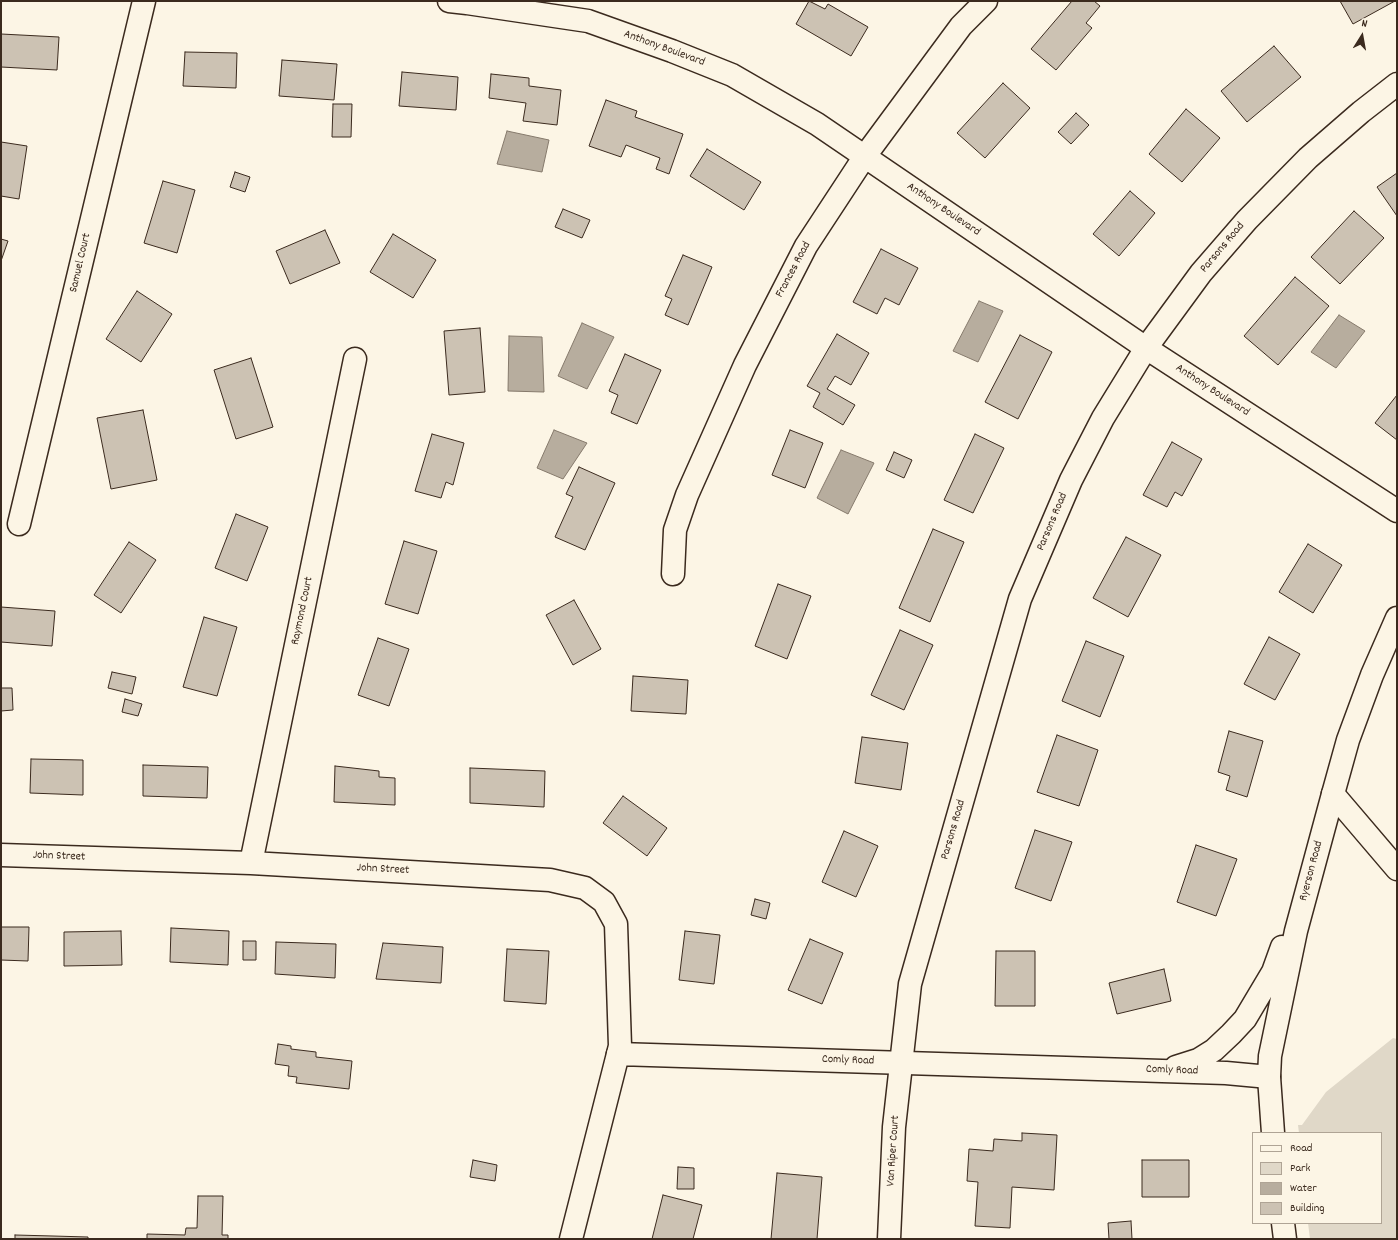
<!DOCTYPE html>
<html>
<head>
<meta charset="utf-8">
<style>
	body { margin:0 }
	#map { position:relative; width:1398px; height:1240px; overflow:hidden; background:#fcf5e5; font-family:Dekko,sans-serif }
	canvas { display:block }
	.frame { position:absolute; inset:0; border:2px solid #3b2a1e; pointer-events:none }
	.legend { position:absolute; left:1252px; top:1132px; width:130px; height:92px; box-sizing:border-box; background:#fcf5e5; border:1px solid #afa495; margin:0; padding:5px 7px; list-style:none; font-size:12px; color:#3b2a1e }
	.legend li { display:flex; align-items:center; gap:8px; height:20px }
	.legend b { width:20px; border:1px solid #afa495 }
	.north { position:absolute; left:1342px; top:16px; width:40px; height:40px; -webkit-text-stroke:3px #fcf5e5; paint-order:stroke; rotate:11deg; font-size:11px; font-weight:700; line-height:16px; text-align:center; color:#3b2a1e }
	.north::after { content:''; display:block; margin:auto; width:14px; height:18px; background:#3b2a1e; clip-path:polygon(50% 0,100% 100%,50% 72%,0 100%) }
</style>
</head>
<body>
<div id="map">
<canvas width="1398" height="1240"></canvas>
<div class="frame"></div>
<ul class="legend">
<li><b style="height:5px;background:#fcf5e5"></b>Road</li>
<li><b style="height:11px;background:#e0d8c8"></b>Park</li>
<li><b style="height:11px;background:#b7ad9e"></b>Water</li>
<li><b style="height:11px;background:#ccc2b3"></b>Building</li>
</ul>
<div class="north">N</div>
</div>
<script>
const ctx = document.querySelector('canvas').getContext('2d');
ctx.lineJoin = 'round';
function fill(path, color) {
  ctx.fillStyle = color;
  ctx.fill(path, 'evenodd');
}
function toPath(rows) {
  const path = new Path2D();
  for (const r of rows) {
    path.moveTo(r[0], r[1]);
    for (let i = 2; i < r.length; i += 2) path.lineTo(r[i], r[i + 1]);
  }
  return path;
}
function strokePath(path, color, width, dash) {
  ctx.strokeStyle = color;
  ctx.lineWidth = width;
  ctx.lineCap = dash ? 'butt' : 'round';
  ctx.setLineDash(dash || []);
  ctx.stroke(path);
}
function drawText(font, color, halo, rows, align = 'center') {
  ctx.font = font + ' Dekko,sans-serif';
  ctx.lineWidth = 4;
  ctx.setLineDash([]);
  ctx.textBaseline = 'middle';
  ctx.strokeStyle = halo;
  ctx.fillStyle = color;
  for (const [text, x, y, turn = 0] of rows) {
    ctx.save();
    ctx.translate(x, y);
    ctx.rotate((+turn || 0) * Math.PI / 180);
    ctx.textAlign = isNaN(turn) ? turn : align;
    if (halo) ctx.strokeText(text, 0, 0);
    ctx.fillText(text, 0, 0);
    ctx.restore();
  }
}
fill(toPath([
	[1393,1038,1397,1039,1397,1239,1310,1239,1308,1223,1381,1223,1381,1133,1299,1133,1298,1125,1302,1125,1326,1092]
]), '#e0d8c8');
const water = toPath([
	[507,131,549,140,542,172,497,164,507,131],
	[979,301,1003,311,978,362,953,351,979,301],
	[1339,315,1365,331,1336,368,1311,352,1339,315],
	[582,323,614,337,587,389,558,376,582,323],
	[509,336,542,337,544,392,508,391,509,336],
	[554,430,587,443,563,479,537,468,554,430],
	[841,450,874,463,848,514,817,498,841,450]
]);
fill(water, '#b7ad9e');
strokePath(water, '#85796b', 1);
const building = toPath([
	[809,1,825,9,828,4,868,27,851,56,796,24,809,1],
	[1072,1,1094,1,1100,6,1086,23,1092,28,1056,70,1031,49,1072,1],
	[1340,1,1395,1,1353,24,1340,1],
	[1,34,59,37,57,70,1,67,1,34],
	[1274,46,1301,77,1247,122,1221,91,1274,46],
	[185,52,237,53,236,88,183,86,185,52],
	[282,60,337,64,334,100,279,96,282,60],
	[402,72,458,77,456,110,399,106,402,72],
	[491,74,529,78,529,86,561,90,557,125,523,121,526,103,489,98,491,74],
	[1003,83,1030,108,985,158,957,133,1003,83],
	[606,100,637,111,635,117,683,134,669,174,656,169,660,158,626,145,621,157,589,146,606,100],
	[333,104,352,104,351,137,332,137,333,104],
	[1186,109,1220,138,1182,182,1149,154,1186,109],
	[1076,113,1089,125,1071,144,1058,132,1076,113],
	[1,142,27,146,19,199,1,196,1,142],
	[707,149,761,182,744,210,690,176,707,149],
	[235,172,250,177,245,192,230,187,235,172],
	[1397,173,1397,216,1377,187,1397,173],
	[163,181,195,190,177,253,144,243,163,181],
	[1130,191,1155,213,1119,256,1093,234,1130,191],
	[563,209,590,220,582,238,555,227,563,209],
	[1354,211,1384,238,1340,284,1311,257,1354,211],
	[325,230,340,263,290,284,276,251,325,230],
	[393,234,436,260,413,298,370,272,393,234],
	[1,239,8,241,1,261,1,239],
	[881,249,918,268,899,305,885,298,877,314,853,302,881,249],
	[683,255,712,267,688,325,665,315,672,299,665,296,683,255],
	[1295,277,1329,306,1278,365,1244,336,1295,277],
	[137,291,172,314,141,362,106,339,137,291],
	[480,328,485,392,449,395,444,331,480,328],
	[837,334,869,353,851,385,835,376,827,389,855,405,843,425,813,407,820,393,807,386,837,334],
	[1020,335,1052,352,1018,419,985,402,1020,335],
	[625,354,661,370,637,424,611,413,618,395,609,391,625,354],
	[251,358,273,427,236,439,214,370,251,358],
	[1397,395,1397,440,1375,423,1397,395],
	[143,410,157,480,111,489,97,418,143,410],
	[790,430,823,443,805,488,772,475,790,430],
	[432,434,464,443,453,485,446,482,441,498,415,491,432,434],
	[975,434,1004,448,973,513,944,500,975,434],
	[1172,442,1202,459,1182,496,1175,492,1167,507,1143,495,1172,442],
	[894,452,912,460,904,478,886,470,894,452],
	[579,467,615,483,585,550,555,537,573,497,566,494,579,467],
	[236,514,268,527,247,581,215,568,236,514],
	[933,529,964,542,930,622,899,608,933,529],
	[1126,537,1161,555,1128,617,1093,598,1126,537],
	[404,541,437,551,418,614,385,604,404,541],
	[129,542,156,560,121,613,94,595,129,542],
	[1308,544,1342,565,1313,613,1279,592,1308,544],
	[778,584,811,596,787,659,755,646,778,584],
	[574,600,601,649,573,665,546,615,574,600],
	[1,607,55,611,52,646,1,642,1,607],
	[204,617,237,627,217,696,183,687,204,617],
	[900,630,933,645,904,710,871,695,900,630],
	[1269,637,1300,654,1275,700,1244,684,1269,637],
	[378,638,409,649,389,706,358,695,378,638],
	[1086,641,1124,656,1100,717,1062,701,1086,641],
	[112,672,136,677,132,694,108,688,112,672],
	[633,676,688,680,686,714,631,711,633,676],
	[1,688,12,688,13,710,1,711,1,688],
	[125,699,142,704,138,716,122,712,125,699],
	[1229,731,1263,741,1247,797,1226,790,1230,776,1218,772,1229,731],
	[1057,735,1098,750,1079,806,1037,792,1057,735],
	[862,737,908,743,901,790,855,783,862,737],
	[31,759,83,760,83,795,30,793,31,759],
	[143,765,208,767,207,798,143,796,143,765],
	[335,766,379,771,379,777,395,778,395,805,334,802,335,766],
	[470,768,545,771,544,807,470,803,470,768],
	[623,796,667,828,647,856,603,823,623,796],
	[1035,830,1072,842,1051,901,1015,888,1035,830],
	[844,831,878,846,856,897,822,882,844,831],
	[1196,845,1237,859,1216,916,1177,902,1196,845],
	[755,899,770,903,766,919,751,915,755,899],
	[1,927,29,927,28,961,1,960,1,927],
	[171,928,229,931,228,965,170,962,171,928],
	[121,931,122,965,64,966,64,932,121,931],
	[685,931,720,935,714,984,679,980,685,931],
	[810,939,843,953,822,1004,788,990,810,939],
	[243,941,256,941,256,960,243,960,243,941],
	[276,942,336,944,335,978,275,974,276,942],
	[383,943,443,947,441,983,376,979,383,943],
	[507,949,549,951,546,1004,504,1001,507,949],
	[996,951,1035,951,1035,1006,995,1006,996,951],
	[1164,969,1171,1001,1117,1014,1109,983,1164,969],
	[278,1044,291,1046,291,1049,316,1052,316,1057,352,1061,349,1089,296,1083,297,1077,288,1076,289,1066,275,1064,278,1044],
	[1022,1133,1057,1135,1054,1190,1012,1187,1010,1228,975,1226,978,1182,967,1181,969,1149,993,1151,994,1139,1022,1141,1022,1133],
	[473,1160,497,1165,495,1181,470,1177,473,1160],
	[1142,1160,1189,1160,1189,1197,1142,1197,1142,1160],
	[678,1167,694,1168,694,1189,677,1189,678,1167],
	[777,1173,822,1177,817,1239,771,1239,777,1173],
	[663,1195,702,1205,693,1239,652,1239,663,1195],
	[198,1196,223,1196,222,1235,228,1235,228,1239,147,1239,147,1234,185,1235,186,1228,197,1228,198,1196],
	[1131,1221,1132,1239,1109,1239,1108,1223,1131,1221],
	[15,1235,53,1236,88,1237,88,1239,15,1239,15,1235]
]);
fill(building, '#ccc2b3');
strokePath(building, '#3b2a1e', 1);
const minor = toPath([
	[449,1,467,3,588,21,672,51,732,75,817,124,1146,348,1397,511],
	[19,524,144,1],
	[673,574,675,530,687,495,745,365,806,246,865,156,961,26,986,1],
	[1333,794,1397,869],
	[1,855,251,863,550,880,585,888,604,902,616,924,620,1046,618,1054],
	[251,863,355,359],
	[1269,1077,1273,1133],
	[1283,1223,1285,1239],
	[889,1239,894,1127,910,984,1020,599,1071,480,1103,418,1146,348,1201,273,1247,220,1308,158,1361,112,1397,84]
]);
const major = toPath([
	[1176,1067,1198,1060,1214,1050,1231,1034,1245,1019,1273,972,1282,947],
	[571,1239,618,1054,1226,1073,1269,1077,1270,1056,1296,931,1333,794,1348,740,1372,675,1397,618]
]);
strokePath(minor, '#3b2a1e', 25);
strokePath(major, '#3b2a1e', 25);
strokePath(minor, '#fcf5e5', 22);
strokePath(major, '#fcf5e5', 22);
drawText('12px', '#3b2a1e', '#fcf5e5', [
	["Anthony Boulevard",664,49,20],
	["Anthony Boulevard",943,210,34],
	["Parsons Road",1223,248,-50],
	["Samuel Court",81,263,-77],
	["Frances Road",794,270,-62],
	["Anthony Boulevard",1212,391,33],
	["Parsons Road",1053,522,-67],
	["Raymond Court",303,611,-78],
	["Parsons Road",954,830,-74],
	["John Street",59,857,2],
	["John Street",383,870,3],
	["Ryerson Road",1312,871,-75],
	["Comly Road",848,1061,2],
	["Comly Road",1172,1071,2],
	["Van Riper Court",894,1151,-86]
]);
</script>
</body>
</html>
